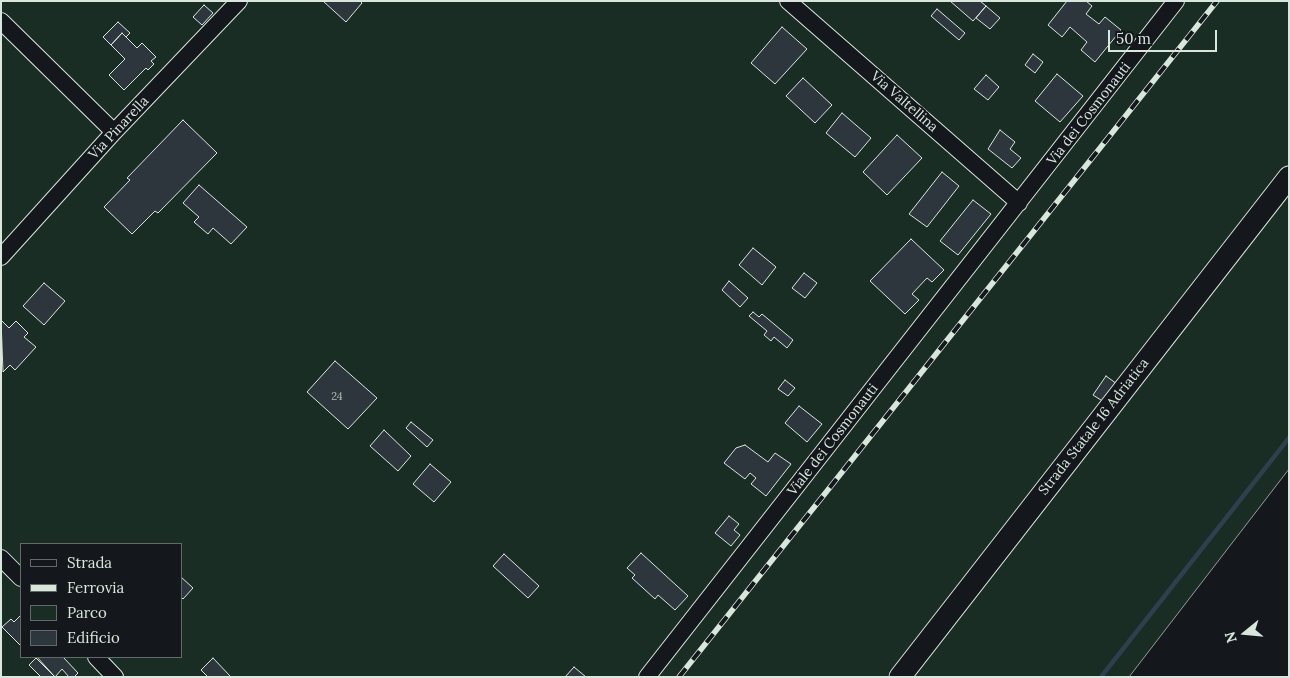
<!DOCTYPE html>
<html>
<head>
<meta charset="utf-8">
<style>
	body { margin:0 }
	#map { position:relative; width:1290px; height:678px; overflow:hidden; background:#14181c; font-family:Lora,serif }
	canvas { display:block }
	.frame { position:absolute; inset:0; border:2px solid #d8e6dc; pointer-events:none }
	.legend { position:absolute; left:20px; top:543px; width:162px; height:115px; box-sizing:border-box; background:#14181c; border:1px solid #626a69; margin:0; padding:6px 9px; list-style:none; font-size:15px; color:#d8e6dc }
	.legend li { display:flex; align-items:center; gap:10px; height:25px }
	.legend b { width:25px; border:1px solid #626a69 }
	.north { position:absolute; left:1220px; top:608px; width:50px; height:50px; -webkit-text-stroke:4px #14181c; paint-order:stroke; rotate:253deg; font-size:14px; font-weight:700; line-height:20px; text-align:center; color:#d8e6dc }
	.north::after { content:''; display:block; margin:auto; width:18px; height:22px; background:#d8e6dc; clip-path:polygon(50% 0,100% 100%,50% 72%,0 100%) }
	.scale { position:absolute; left:1108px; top:30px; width:109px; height:22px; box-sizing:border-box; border:2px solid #d8e6dc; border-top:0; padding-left:6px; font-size:15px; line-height:18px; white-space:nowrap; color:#d8e6dc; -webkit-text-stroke:4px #14181c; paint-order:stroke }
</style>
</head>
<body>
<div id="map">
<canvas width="1290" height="678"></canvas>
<div class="frame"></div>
<ul class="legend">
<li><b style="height:6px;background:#14181c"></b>Strada</li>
<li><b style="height:6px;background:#d8e6dc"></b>Ferrovia</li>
<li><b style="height:14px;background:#1a2d24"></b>Parco</li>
<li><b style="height:14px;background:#2c363c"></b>Edificio</li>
</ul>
<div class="north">N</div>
<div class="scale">50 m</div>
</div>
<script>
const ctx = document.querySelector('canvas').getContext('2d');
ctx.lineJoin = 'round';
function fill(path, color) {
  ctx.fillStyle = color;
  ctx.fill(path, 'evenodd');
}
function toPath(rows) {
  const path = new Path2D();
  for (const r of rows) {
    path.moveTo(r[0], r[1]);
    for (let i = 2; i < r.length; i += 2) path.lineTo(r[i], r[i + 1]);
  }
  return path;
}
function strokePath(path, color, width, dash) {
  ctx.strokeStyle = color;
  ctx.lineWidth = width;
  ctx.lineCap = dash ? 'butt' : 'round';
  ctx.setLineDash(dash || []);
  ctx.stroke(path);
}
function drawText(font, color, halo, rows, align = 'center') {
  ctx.font = font + ' Lora,serif';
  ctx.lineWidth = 4;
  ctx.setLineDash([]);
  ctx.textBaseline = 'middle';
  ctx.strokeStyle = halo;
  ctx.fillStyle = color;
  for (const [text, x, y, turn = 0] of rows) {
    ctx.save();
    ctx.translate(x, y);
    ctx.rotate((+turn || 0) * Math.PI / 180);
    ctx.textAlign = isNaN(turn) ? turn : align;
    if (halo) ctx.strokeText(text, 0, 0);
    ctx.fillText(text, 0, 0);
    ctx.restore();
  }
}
const green = toPath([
	[1,1,1289,1,1289,469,1129,677,1,677,1,1],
	[21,544,181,544,181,657,21,657,21,544]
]);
fill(green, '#1a2d24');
strokePath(green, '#939e99', 1);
strokePath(toPath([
	[1101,677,1289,438]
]), '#2f3f4d', 4.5);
const building = toPath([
	[323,1,360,1,362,3,346,22,323,1],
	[950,1,980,1,986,6,973,21,950,1],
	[1067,1,1086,1,1092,6,1086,14,1099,24,1105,17,1121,30,1095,62,1081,50,1087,42,1070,27,1062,37,1048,25,1067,1],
	[204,5,213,13,202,25,193,17,204,5],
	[986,6,1000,18,990,29,976,18,986,6],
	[937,9,965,33,959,40,931,16,937,9],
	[118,22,130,33,126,37,122,33,111,45,103,37,118,22],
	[782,27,807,49,775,84,751,63,782,27],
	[122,33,137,48,142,43,156,57,151,61,154,64,148,70,146,68,124,90,109,75,125,59,111,45,122,33],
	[1033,54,1043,62,1035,73,1025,65,1033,54],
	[1057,74,1083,96,1060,122,1035,101,1057,74],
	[986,75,999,87,988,100,974,89,986,75],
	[803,78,832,105,815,123,786,96,803,78],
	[842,113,871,138,855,157,826,133,842,113],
	[183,120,217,153,158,213,155,211,132,234,104,207,130,180,127,178,183,120],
	[1000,130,1015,142,1010,149,1021,158,1012,168,988,149,1000,130],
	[897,135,922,158,887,195,863,172,897,135],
	[942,172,959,186,927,227,909,214,942,172],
	[199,185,247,227,231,244,213,228,208,234,194,222,199,217,183,203,199,185],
	[973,200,991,214,958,255,940,241,973,200],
	[911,239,944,270,932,282,927,278,912,294,919,300,905,314,870,281,911,239],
	[753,248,776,267,762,285,739,265,753,248],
	[804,273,817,283,805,298,792,288,804,273],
	[729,281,748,298,740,307,722,290,729,281],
	[44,283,65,301,44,325,23,306,44,283],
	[753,312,759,317,762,314,793,340,787,348,774,337,771,341,764,335,767,331,749,316,753,312],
	[1,320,9,328,16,321,28,333,24,337,36,347,15,370,10,365,3,372,1,320],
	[335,361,377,398,348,429,307,392,335,361],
	[1106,376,1117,384,1104,402,1093,395,1106,376],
	[785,380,795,388,788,396,778,389,785,380],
	[799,406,822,424,807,442,785,423,799,406],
	[411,422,433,440,427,447,406,428,411,422],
	[384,430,411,456,398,471,370,446,384,430],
	[745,445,768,462,775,453,791,464,766,496,751,484,756,478,750,473,745,479,724,463,736,448,745,445],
	[430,464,451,482,434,502,413,484,430,464],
	[729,516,739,524,734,530,740,535,731,546,715,533,729,516],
	[641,553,688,596,675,610,658,595,655,599,632,578,635,575,627,568,641,553],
	[504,554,539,586,528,598,493,566,504,554],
	[181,577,193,588,183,599,181,597,181,577],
	[21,615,21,646,2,627,11,619,14,622,21,615],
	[37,657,63,657,78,673,74,677,69,677,62,669,55,677,37,657],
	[36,658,55,677,41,677,29,665,36,658],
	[213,658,231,677,208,677,201,670,213,658],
	[574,667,586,677,565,677,574,667]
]);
fill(building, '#2c363c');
strokePath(building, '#d8e6dc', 1);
const minor = toPath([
	[788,1,1019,203],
	[1,21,114,132],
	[1,257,114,132,239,1],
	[1,558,21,578],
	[96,657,115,677],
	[647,677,1176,1]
]);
const major = toPath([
	[900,677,1289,177]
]);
strokePath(minor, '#d8e6dc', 18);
strokePath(major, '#d8e6dc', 23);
strokePath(minor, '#14181c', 16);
strokePath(major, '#14181c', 21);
const rail = toPath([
	[679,677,1217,1]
]);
strokePath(rail, '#d8e6dc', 5.5);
strokePath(rail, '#14181c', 4, [11]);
drawText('11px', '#adbab4', null, [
	["24",337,397]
]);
drawText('14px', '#d8e6dc', '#14181c', [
	["Via Valtellina",904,102,41],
	["Via dei Cosmonauti",1089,114,-52],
	["Via Pinarella",119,128,-47],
	["Strada Statale 16 Adriatica",1094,427,-52],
	["Viale dei Cosmonauti",833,440,-52]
]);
</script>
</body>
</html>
